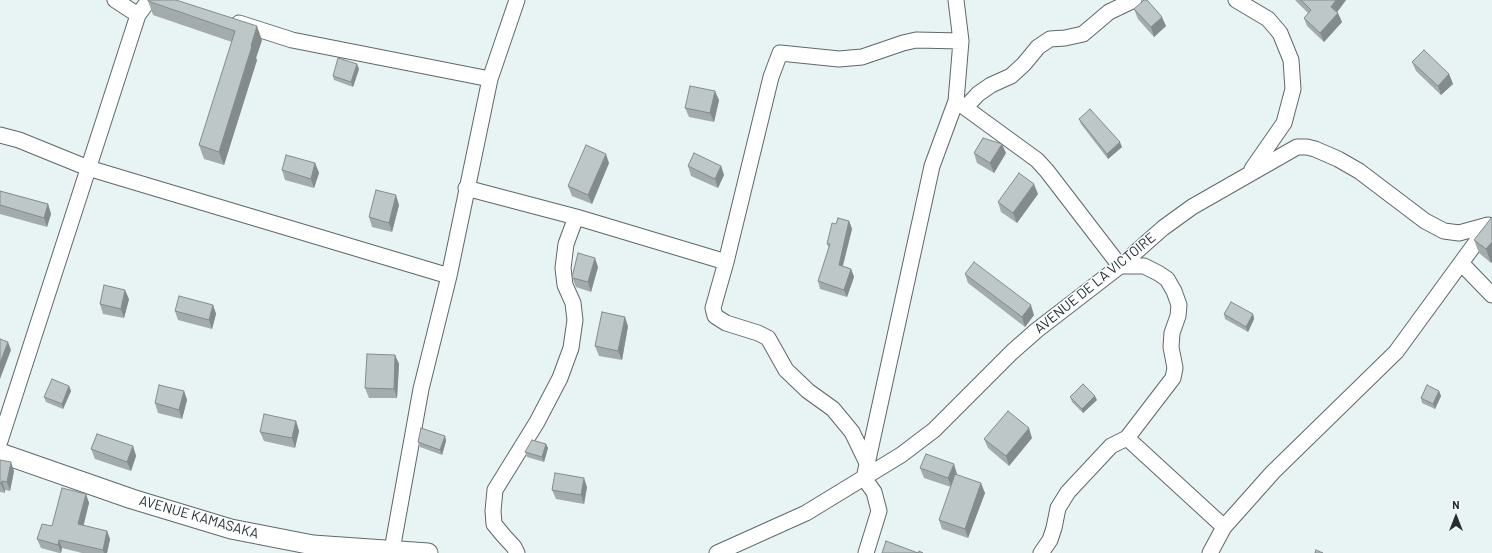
<!DOCTYPE html>
<html>
<head>
<meta charset="utf-8">
<style>
	body { margin:0 }
	#map { position:relative; width:1492px; height:553px; overflow:hidden; background:#e8f3f4; font-family:Barlow,sans-serif }
	canvas { display:block }
	.north { position:absolute; left:1436px; top:497px; width:40px; height:40px; -webkit-text-stroke:3px #fafeff; paint-order:stroke; rotate:0deg; font-size:11px; font-weight:700; line-height:16px; text-align:center; color:#282c2d }
	.north::after { content:''; display:block; margin:auto; width:14px; height:18px; background:#282c2d; clip-path:polygon(50% 0,100% 100%,50% 72%,0 100%) }
</style>
</head>
<body>
<div id="map">
<canvas width="1492" height="553"></canvas>
<div class="north">N</div>
</div>
<script>
const ctx = document.querySelector('canvas').getContext('2d');
ctx.lineJoin = 'round';
function toPath(rows) {
  const path = new Path2D();
  for (const r of rows) {
    path.moveTo(r[0], r[1]);
    for (let i = 2; i < r.length; i += 2) path.lineTo(r[i], r[i + 1]);
  }
  return path;
}
function strokePath(path, color, width, dash) {
  ctx.strokeStyle = color;
  ctx.lineWidth = width;
  ctx.lineCap = dash ? 'butt' : 'round';
  ctx.setLineDash(dash || []);
  ctx.stroke(path);
}
function fill(path, color) {
  ctx.fillStyle = color;
  ctx.fill(path, 'evenodd');
}
function drawText(font, color, halo, rows, align = 'center') {
  ctx.font = font + ' Barlow,sans-serif';
  ctx.lineWidth = 3;
  ctx.setLineDash([]);
  ctx.textBaseline = 'middle';
  ctx.strokeStyle = halo;
  ctx.fillStyle = color;
  for (const [text, x, y, turn = 0] of rows) {
    ctx.save();
    ctx.translate(x, y);
    ctx.rotate((+turn || 0) * Math.PI / 180);
    ctx.textAlign = isNaN(turn) ? turn : align;
    if (halo) ctx.strokeText(text, 0, 0);
    ctx.fillText(text, 0, 0);
    ctx.restore();
  }
}
const minor = toPath([
	[115,0,138,15],
	[1236,0,1268,19,1280,33,1291,60,1293,89,1284,123,1252,169],
	[239,23,292,40,490,79],
	[956,101,1037,160,1047,171,1120,266,1144,266,1158,273,1167,279,1174,291,1179,305,1178,316,1172,333,1171,347,1175,368,1173,378,1127,438,1111,446,1068,492,1058,508,1054,528,1050,540,1041,553],
	[966,107,978,94,991,85,1011,76,1024,64,1038,47,1050,39,1065,38,1083,34,1109,12,1134,0],
	[0,135,19,140,88,168,449,276],
	[466,188,576,217,726,262,771,77,780,53,839,59,862,57,903,43,916,40,961,41],
	[726,262,713,308,715,316,726,323,758,333,768,338,786,370,808,391,833,409,852,432,867,463],
	[1461,263,1492,295],
	[1127,438,1224,527],
	[0,441,138,15,149,0],
	[392,550,421,389,449,276,490,79,517,0],
	[517,553,514,547,503,535,494,524,493,511,495,490,537,422,560,378,571,348,575,320,573,303,565,285,563,268,566,244,576,217],
	[717,553,806,513,901,455,934,430,1012,352,1037,330,1120,266,1163,228,1192,207,1297,147,1307,147,1315,149,1338,159,1359,171,1425,221,1444,231,1459,233,1488,225],
	[866,553,879,511,874,492,864,478,932,166,956,101,961,41,956,0],
	[1210,553,1224,527,1273,472,1396,352,1488,226]
]);
const tertiary = toPath([
	[0,453,132,499,231,529,313,545,428,553]
]);
strokePath(minor, '#5f6869', 17);
strokePath(tertiary, '#5f6869', 21);
strokePath(minor, '#fff', 15);
strokePath(tertiary, '#fff', 19);
fill(toPath([
	[1295,0,1346,0,1337,12,1342,22,1324,42,1307,26,1304,18,1308,13],
	[148,1,262,40,256,58,257,60,224,165,204,159,199,145,232,42,153,15],
	[1134,9,1166,26,1154,37,1138,19],
	[1412,62,1449,74,1453,84,1441,95,1416,71],
	[357,64,359,69,353,87,334,80,333,76],
	[719,100,714,122,689,117,685,108],
	[1079,119,1122,147,1108,159,1081,124],
	[974,153,1006,153,994,173,977,163],
	[315,163,319,173,314,188,285,180,282,170],
	[609,163,592,204,572,196,568,186],
	[688,166,721,166,724,175,718,188,691,176],
	[0,191,48,204,51,214,47,227,0,214],
	[1038,194,1017,223,1001,212,998,202],
	[399,205,392,232,372,227,369,217],
	[1492,217,1492,262,1491,263,1479,253,1474,240],
	[849,221,852,229,843,266,851,269,854,277,847,297,820,289,818,281,829,248,827,244,836,224],
	[598,267,591,292,576,287,572,277],
	[965,274,1034,315,1025,327,968,283],
	[129,299,124,318,103,314,100,304],
	[213,305,216,314,212,329,178,320,175,311],
	[1224,314,1253,314,1254,319,1248,332,1225,319],
	[628,326,622,360,599,356,595,346],
	[395,355,399,364,397,398,369,398,365,388],
	[69,386,71,391,63,409,46,402,44,397],
	[184,391,187,400,182,419,158,413,155,403],
	[1439,391,1441,396,1435,409,1422,403,1421,398],
	[1070,397,1097,400,1083,413,1072,402],
	[296,421,299,431,295,448,264,441,260,432],
	[445,436,446,441,442,455,420,447,418,442],
	[1032,438,1009,466,988,448,984,439],
	[546,444,548,448,544,462,527,457,525,452],
	[133,446,136,456,131,471,95,459,91,449],
	[0,460,14,471,10,491,5,490,5,493,0,492],
	[920,468,957,474,957,475,985,493,968,538,942,529,939,520,951,487,924,478],
	[587,487,584,504,556,499,552,490],
	[86,494,89,503,83,525,107,531,110,539,107,553,82,553,62,548,61,553,59,553,41,548,37,539]
]), '#a3abac');
fill(toPath([
	[1336,0,1346,0,1335,15,1331,7],
	[1338,13,1342,22,1324,42,1320,33],
	[1162,17,1166,26,1154,37,1151,27],
	[257,26,262,40,256,58,257,60,224,165,219,152],
	[357,64,359,69,353,87,351,82],
	[1449,74,1453,84,1441,95,1438,86],
	[715,91,719,100,714,122,710,113],
	[1120,142,1122,147,1108,159,1107,154],
	[1002,144,1006,153,994,173,990,163],
	[606,154,609,163,592,204,588,195],
	[315,163,319,173,314,188,311,179],
	[721,166,724,175,718,188,715,179],
	[1034,184,1038,194,1017,223,1013,213],
	[396,195,399,205,392,232,389,223],
	[48,204,51,214,47,227,44,218],
	[849,221,852,229,841,272,839,265],
	[1492,242,1492,262,1491,263,1486,249],
	[595,258,598,267,591,292,588,282],
	[851,269,854,277,847,297,844,290],
	[125,290,129,299,124,318,121,309],
	[213,305,216,314,212,329,209,320],
	[1031,305,1034,315,1025,327,1022,317],
	[1253,314,1254,319,1248,332,1246,327],
	[625,317,628,326,622,360,618,351],
	[8,342,11,350,0,379,0,363],
	[395,355,399,364,397,398,394,389],
	[69,386,71,391,63,409,62,404],
	[184,391,187,400,182,419,179,410],
	[1439,391,1441,396,1435,409,1433,404],
	[1095,396,1097,400,1083,413,1082,409],
	[296,421,299,431,295,448,292,438],
	[1029,428,1032,438,1009,466,1006,456],
	[445,436,446,441,442,455,440,450],
	[546,444,548,448,544,462,542,457],
	[133,446,136,456,131,471,127,462],
	[11,462,14,471,10,491,7,482],
	[954,464,957,474,952,488,948,478],
	[584,478,587,487,584,504,581,495],
	[2,481,5,490,5,493,1,484],
	[981,483,985,493,968,538,965,529],
	[86,494,89,503,82,532,78,524],
	[107,531,110,539,107,553,104,553,103,550],
	[59,540,62,548,61,553,58,545]
]), '#848b8c');
const building = toPath([
	[148,0,176,0,257,26,251,46,252,46,219,152,199,145,235,31,148,1,148,0],
	[1144,0,1147,0,1162,17,1151,27,1134,9,1144,0],
	[1301,0,1336,0,1331,7,1338,13,1320,33,1304,18,1311,10,1301,0],
	[1424,50,1449,74,1438,86,1412,62,1424,50],
	[338,58,357,64,351,82,333,76,338,58],
	[690,86,715,91,710,113,685,108,690,86],
	[1090,109,1120,142,1107,154,1079,119,1090,109],
	[983,138,1002,144,990,163,974,153,983,138],
	[586,145,606,154,588,195,568,186,586,145],
	[694,153,721,166,715,179,688,166,694,153],
	[286,155,315,163,311,179,282,170,286,155],
	[1019,173,1034,184,1013,213,998,202,1019,173],
	[376,190,396,195,389,223,369,217,376,190],
	[0,191,48,204,44,218,0,205,0,191],
	[1492,217,1492,242,1486,249,1474,240,1492,217],
	[838,218,849,221,839,265,851,269,844,290,818,281,830,244,827,244,832,223,836,224,838,218],
	[578,253,595,258,588,282,573,278,572,277,578,253],
	[974,262,1031,305,1022,317,965,274,974,262],
	[104,285,125,290,121,309,100,304,104,285],
	[179,296,213,305,209,320,175,311,179,296],
	[1231,302,1253,314,1246,327,1224,314,1231,302],
	[602,312,625,317,618,351,595,346,602,312],
	[0,339,8,342,0,363,0,339],
	[367,354,395,355,394,389,365,388,367,354],
	[52,379,69,386,62,404,44,397,52,379],
	[1083,384,1095,396,1082,409,1070,397,1083,384],
	[159,385,184,391,179,410,155,403,159,385],
	[1427,385,1439,391,1433,404,1421,398,1427,385],
	[1008,411,1029,428,1006,456,984,439,1008,411],
	[264,414,296,421,292,438,260,432,264,414],
	[421,428,445,436,440,450,418,442,421,428],
	[97,434,133,446,127,462,91,449,97,434],
	[532,440,546,444,542,457,525,452,532,440],
	[926,454,954,464,948,478,920,468,926,454],
	[0,460,11,462,7,482,2,481,1,484,0,483,0,460],
	[555,473,584,478,581,495,552,490,555,473],
	[955,474,981,483,965,529,939,520,955,474],
	[62,488,86,494,78,524,107,531,103,550,59,540,58,545,37,539,42,524,52,526,62,488],
	[886,541,918,553,919,551,923,553,882,553,886,541],
	[1316,550,1323,553,1315,553,1316,550]
]);
fill(building, '#bdc7c8');
strokePath(building, '#848b8c', 1);
drawText('14px', '#282c2d', '#fafeff', [
	["AVENUE DE LA VICTOIRE",1095,283,-39],
	["AVENUE KAMASAKA",199,517,16]
]);
</script>
</body>
</html>
